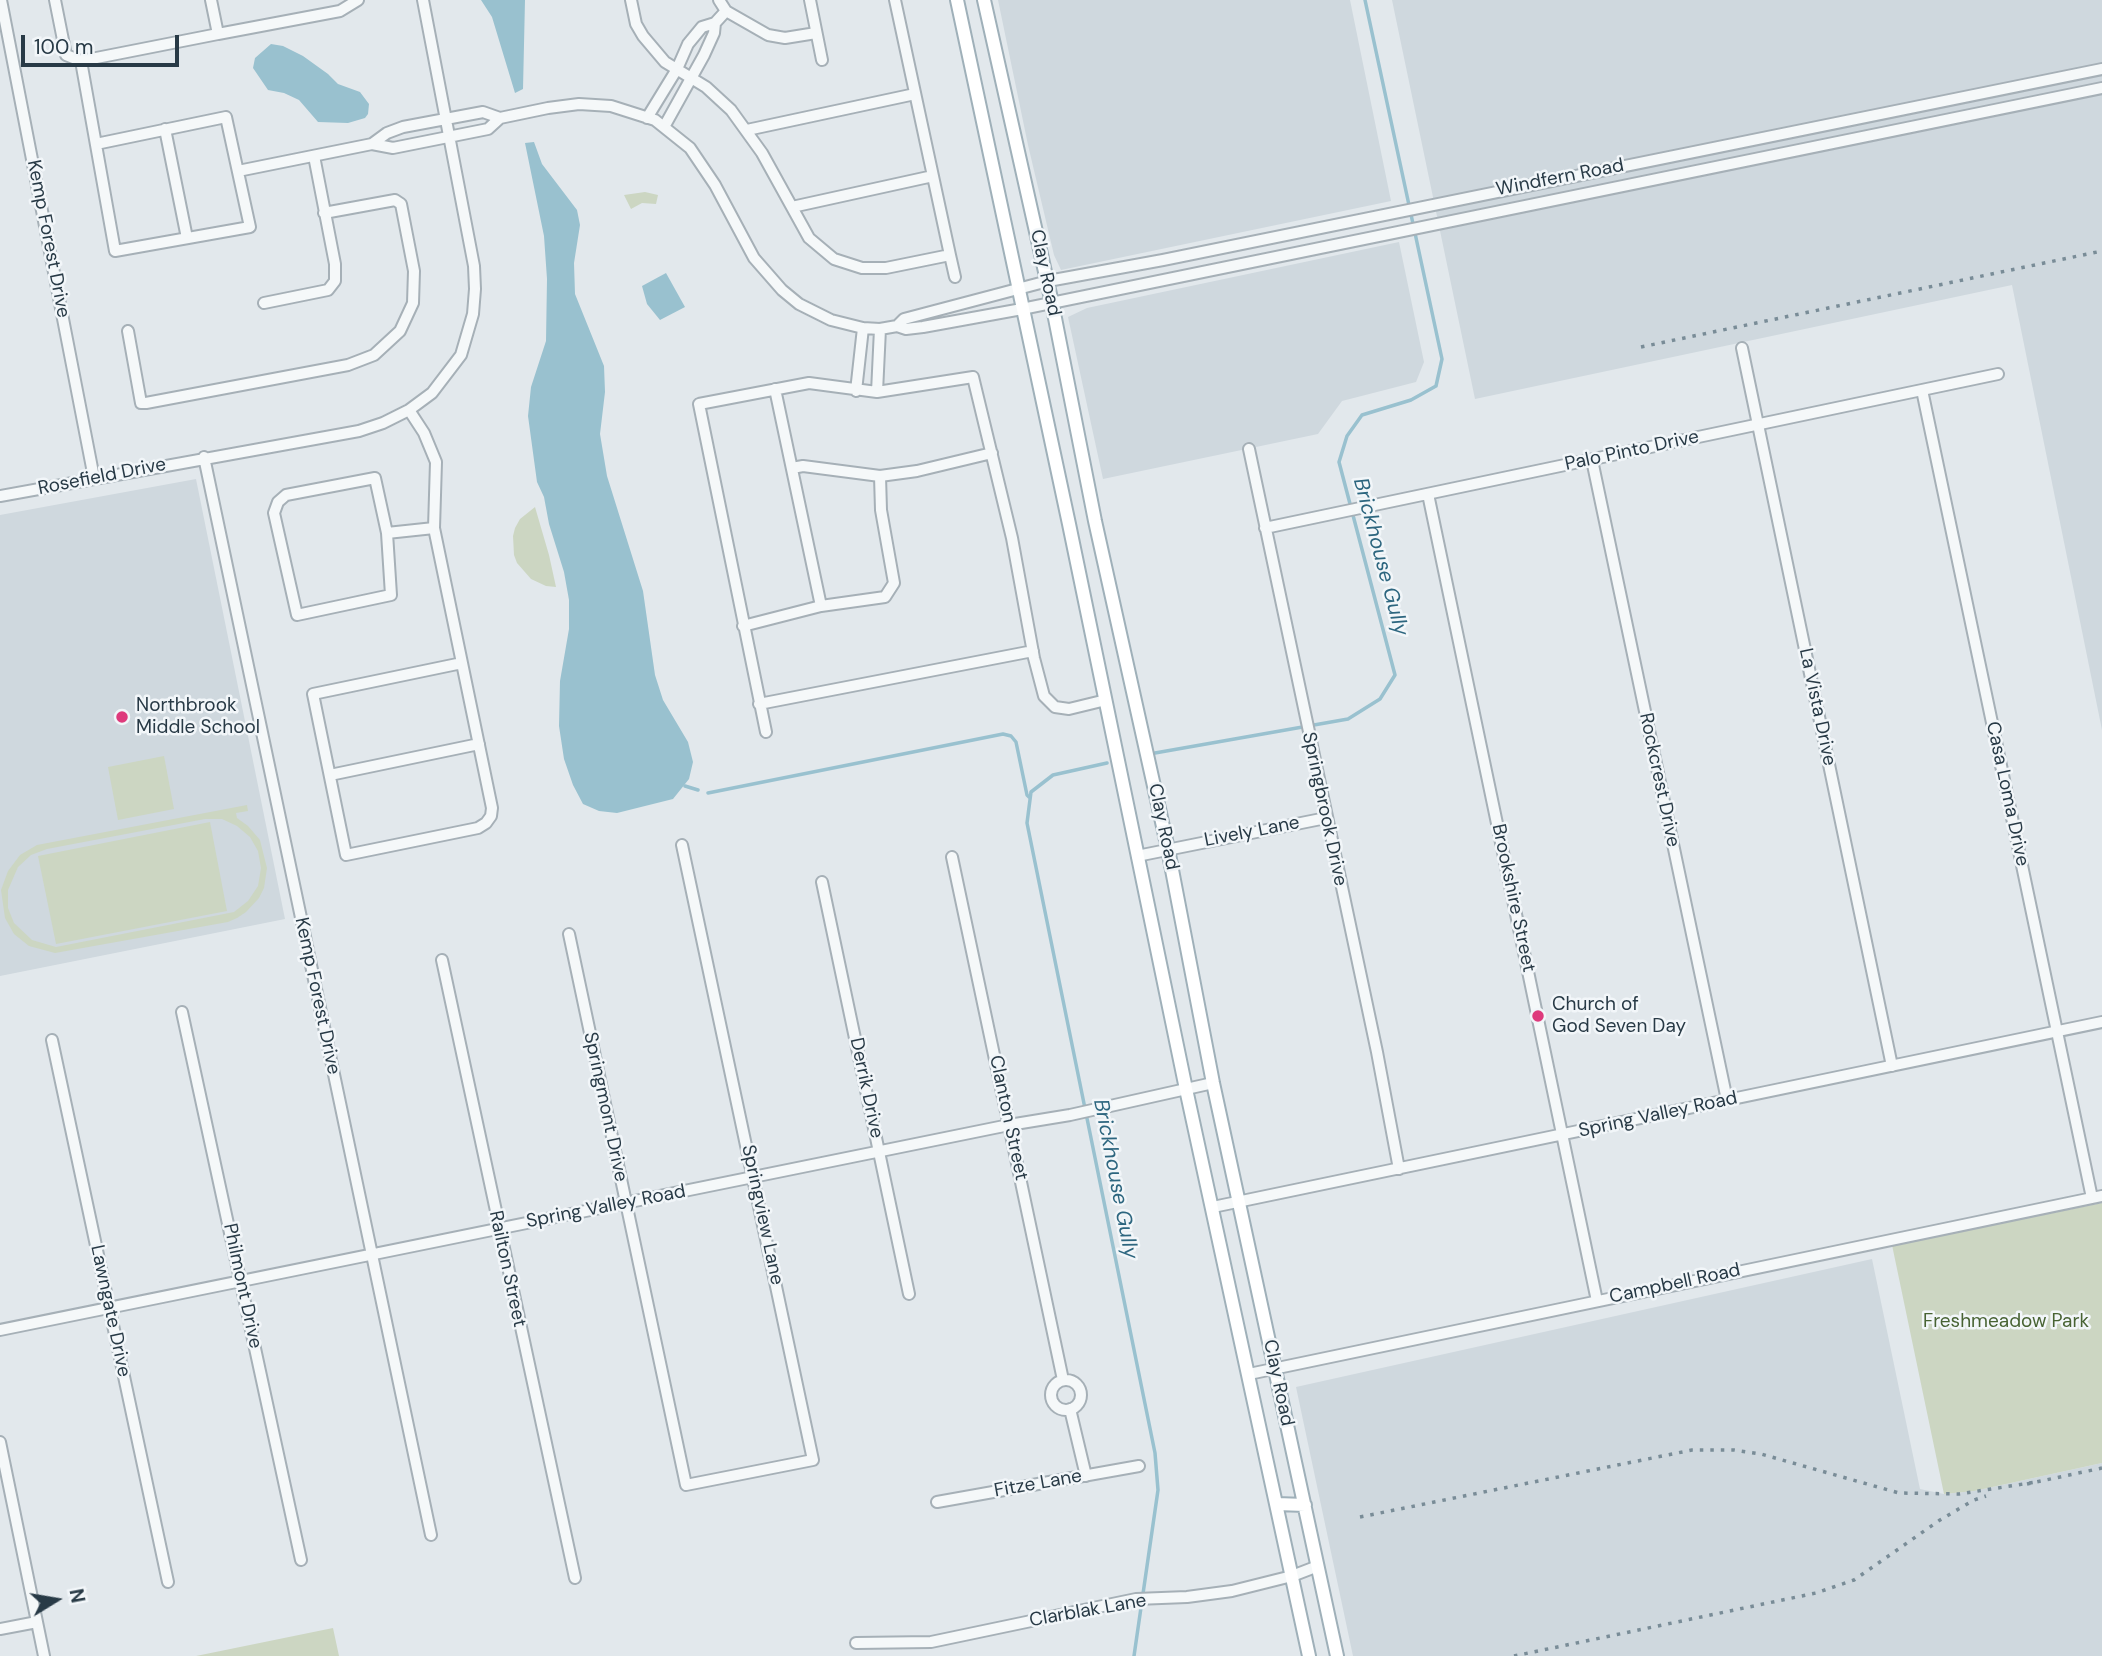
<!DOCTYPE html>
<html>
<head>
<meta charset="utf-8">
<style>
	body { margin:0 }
	#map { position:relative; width:2102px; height:1656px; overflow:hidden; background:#e2e8ec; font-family:"DM Sans",sans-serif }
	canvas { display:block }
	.north { position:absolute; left:21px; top:1565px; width:70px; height:70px; -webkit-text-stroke:5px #f2f6f9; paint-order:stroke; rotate:79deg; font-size:19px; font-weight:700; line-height:28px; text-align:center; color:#283a46 }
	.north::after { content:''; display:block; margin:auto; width:24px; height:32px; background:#283a46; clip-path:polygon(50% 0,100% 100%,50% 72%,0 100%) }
	.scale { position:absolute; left:21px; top:35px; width:158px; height:32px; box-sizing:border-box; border:4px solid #283a46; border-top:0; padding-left:9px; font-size:21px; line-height:24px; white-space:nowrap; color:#283a46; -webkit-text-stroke:5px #f2f6f9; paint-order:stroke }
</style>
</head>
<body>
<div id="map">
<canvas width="2102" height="1656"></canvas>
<div class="north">N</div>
<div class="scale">100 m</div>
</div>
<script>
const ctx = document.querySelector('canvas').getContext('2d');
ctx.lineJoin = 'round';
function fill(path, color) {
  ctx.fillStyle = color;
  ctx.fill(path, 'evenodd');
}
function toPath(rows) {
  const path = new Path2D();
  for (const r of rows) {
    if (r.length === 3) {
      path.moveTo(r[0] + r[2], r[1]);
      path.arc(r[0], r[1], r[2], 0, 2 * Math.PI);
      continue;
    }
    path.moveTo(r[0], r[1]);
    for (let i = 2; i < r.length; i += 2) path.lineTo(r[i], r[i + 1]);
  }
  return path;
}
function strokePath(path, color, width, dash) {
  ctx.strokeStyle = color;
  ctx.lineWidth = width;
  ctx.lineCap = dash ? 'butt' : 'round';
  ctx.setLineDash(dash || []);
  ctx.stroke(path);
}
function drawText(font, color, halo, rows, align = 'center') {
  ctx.font = font + ' "DM Sans",sans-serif';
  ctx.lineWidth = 5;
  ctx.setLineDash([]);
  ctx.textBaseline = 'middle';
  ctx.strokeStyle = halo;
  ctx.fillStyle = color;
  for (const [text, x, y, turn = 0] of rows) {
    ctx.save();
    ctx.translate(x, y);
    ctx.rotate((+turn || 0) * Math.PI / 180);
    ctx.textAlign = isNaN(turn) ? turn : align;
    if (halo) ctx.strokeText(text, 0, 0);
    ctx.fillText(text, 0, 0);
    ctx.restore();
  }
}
fill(toPath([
	[998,0,1350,0,1391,201,1061,270,1054,255,1028,145],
	[1392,0,2102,0,2102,730,2012,285,1475,399],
	[1399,242,1424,362,1416,382,1342,401,1318,434,1103,479,1068,317,1087,308],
	[196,479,285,919,0,976,0,515],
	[1872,1259,1920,1489,1944,1494,1974,1491,2102,1463,2102,1656,1353,1656,1296,1387]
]), '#cfd8de');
fill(toPath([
	[645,192,658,195,656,204,642,203,631,209,624,195],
	[535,507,549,555,556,587,546,586,531,579,517,563,514,555,513,536,515,528,520,519],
	[164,756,174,809,118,820,108,767],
	[247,805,248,811,236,813,237,818,248,826,260,840,267,868,264,888,259,898,246,912,237,918,228,922,55,953,29,946,14,934,5,918,1,890,8,871,20,855,37,845],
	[205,819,222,819,237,826,250,837,258,851,261,868,258,886,248,901,234,912,56,947,32,940,14,923,8,908,8,890,18,867,31,855,47,849],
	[210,822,227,911,56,944,38,856],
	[2102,1203,2102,1463,1974,1491,1944,1494,1892,1245],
	[333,1628,339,1656,196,1656]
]), '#ccd6c2');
fill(toPath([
	[481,0,525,0,523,89,515,93,492,17],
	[271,44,283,46,303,56,328,74,338,84,360,92,369,104,368,114,365,118,348,123,318,122,299,100,284,93,268,90,253,68,255,58],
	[534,142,542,164,577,210,580,225,574,263,575,294,604,366,605,392,600,434,607,476,643,591,655,675,663,700,688,742,693,762,689,779,673,799,617,813,599,811,583,804,573,785,564,759,559,726,560,681,569,629,569,600,564,572,549,524,544,497,537,482,528,416,531,387,546,341,547,279,544,236,525,143],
	[666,273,685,307,660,320,647,304,642,286]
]), '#99c1cf');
strokePath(toPath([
	[1155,753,1348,719,1380,699,1395,675,1339,462,1347,436,1362,415,1411,400,1436,386,1442,359,1365,0],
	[1107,763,1053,775,1031,792,1027,823,1155,1453,1158,1490,1134,1656],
	[685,786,698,790],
	[708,793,1003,734,1011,736,1016,742,1027,795,1030,798]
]), '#99c1cf', 3.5);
const minor = toPath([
	[1,0,94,478],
	[55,0,66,55,81,61,218,34,211,0],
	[631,0,636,24,643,36,665,62,706,87,731,110,762,153,809,238,834,259,862,268,886,268,950,255,955,277],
	[719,0,726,11,768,35,785,38,816,33],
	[810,0,822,60],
	[895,0,950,255],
	[218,34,340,11,358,0],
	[81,61,115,251,250,227,226,117,96,144],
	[647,118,677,69,688,44,702,27,715,23,726,11],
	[664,127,704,55,714,33,715,23],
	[165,129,187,238],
	[747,130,915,94],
	[372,144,387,133,403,127,483,112,500,118],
	[238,171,372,144,393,148,488,129,500,118,548,108,579,104,611,106,655,120,690,148,715,185,754,258,782,290,799,304,831,320,863,328,880,329,897,326,904,319,1048,281,1163,260,2102,69],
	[792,207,933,176],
	[264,303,328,290,335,281,335,264,314,156],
	[897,326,906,329,923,327,1022,309,2102,88],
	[128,331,141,403,146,403,348,365,374,355,400,331,413,303,414,271,401,204,395,200,324,213],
	[1742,348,1892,1066],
	[775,389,821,606],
	[1922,390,2092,1198],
	[856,391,863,328],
	[877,392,880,329],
	[409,410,424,433,436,462,434,528,462,663,492,808,491,816,486,823,478,828,346,855,313,694,462,663],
	[1249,449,1377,1052,1399,1169],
	[204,457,431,1535],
	[1592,460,1727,1100],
	[792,468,803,466,880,476,917,471,992,453],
	[1428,494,1597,1301],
	[0,496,359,431,383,423,409,410,432,393,461,355,473,314,475,289,474,266,423,0],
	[1265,528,1998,374],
	[387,533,375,478,286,495,278,502,274,513,297,615,391,595,387,533,434,528],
	[743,626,821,606,885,597,894,583,881,510,880,476],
	[759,704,1033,651],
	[766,732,699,404,809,383,877,392,973,377,1012,538,1034,658,1044,696,1055,707,1069,709,1106,700],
	[330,775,479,744],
	[1137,856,1326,818],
	[952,857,1063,1380],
	[822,882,909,1294],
	[569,934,686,1485,813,1460,682,845],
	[442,960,575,1578],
	[182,1012,301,1560],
	[52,1040,168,1582],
	[1213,1207,2102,1022],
	[0,1330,1009,1125,1070,1115,1213,1083],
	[1249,1374,2102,1196],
	[1066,1395,15],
	[1070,1409,1086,1476],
	[0,1442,44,1656],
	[937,1502,1139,1466],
	[0,1629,37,1622],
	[856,1643,931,1642,1136,1599,1187,1597,1232,1591,1292,1576,1318,1566]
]);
const major = toPath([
	[957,0,1069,524,1186,1089,1309,1656],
	[984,0,1052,303,1095,521,1168,849,1213,1083,1337,1656],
	[1277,1504,1305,1505]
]);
strokePath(minor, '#a6b0b7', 14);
strokePath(major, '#9fb0b9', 16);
strokePath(minor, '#f5f8f9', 10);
strokePath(major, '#fff', 12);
strokePath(toPath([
	[1641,347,2102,251],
	[2027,1484,2102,1468],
	[1360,1517,1692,1450,1734,1450,1761,1454,1899,1493,1959,1494,2036,1482],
	[1514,1656,1816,1593,1854,1580,1940,1520,1974,1500,1986,1496]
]), '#798c97', 3.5, [3.5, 7]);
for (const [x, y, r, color] of [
	[122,717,7,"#de3a7c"],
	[1538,1016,7,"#de3a7c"]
]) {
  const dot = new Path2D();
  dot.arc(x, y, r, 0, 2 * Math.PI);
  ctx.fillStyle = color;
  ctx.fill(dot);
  strokePath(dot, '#f2f6f9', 2.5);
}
drawText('19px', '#283a46', '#f2f6f9', [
	["Windfern Road",1560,178,-11],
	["Kemp Forest Drive",48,239,79],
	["Clay Road",1045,273,78],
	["Palo Pinto Drive",1632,451,-12],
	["Rosefield Drive",102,477,-11],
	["La Vista Drive",1817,707,78],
	["Rockcrest Drive",1659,780,78],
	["Casa Loma Drive",2007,794,78],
	["Springbrook Drive",1324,809,78],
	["Clay Road",1163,827,78],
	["Lively Lane",1252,832,-11],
	["Brookshire Street",1513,898,78],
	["Kemp Forest Drive",317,996,78],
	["Derrik Drive",866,1088,78],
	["Springmont Drive",605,1107,78],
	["Spring Valley Road",1658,1115,-12],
	["Clanton Street",1008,1118,78],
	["Spring Valley Road",606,1207,-11],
	["Springview Lane",762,1215,78],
	["Railton Street",507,1269,78],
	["Campbell Road",1675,1284,-12],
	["Philmont Drive",242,1286,78],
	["Lawngate Drive",110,1311,78],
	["Clay Road",1278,1383,78],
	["Fitze Lane",1038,1484,-10],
	["Clarblak Lane",1088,1611,-10]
]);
drawText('19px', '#283a46', '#f2f6f9', [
	["Northbrook",136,706],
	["Middle School",136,728],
	["Church of",1552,1005],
	["God Seven Day",1552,1027]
], 'left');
drawText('19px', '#486333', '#f2f6f9', [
	["Freshmeadow Park",2006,1322]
]);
drawText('italic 21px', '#2d667f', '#f2f6f9', [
	["Brickhouse Gully",1380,557,75],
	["Brickhouse Gully",1115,1179,79]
]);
</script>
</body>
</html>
